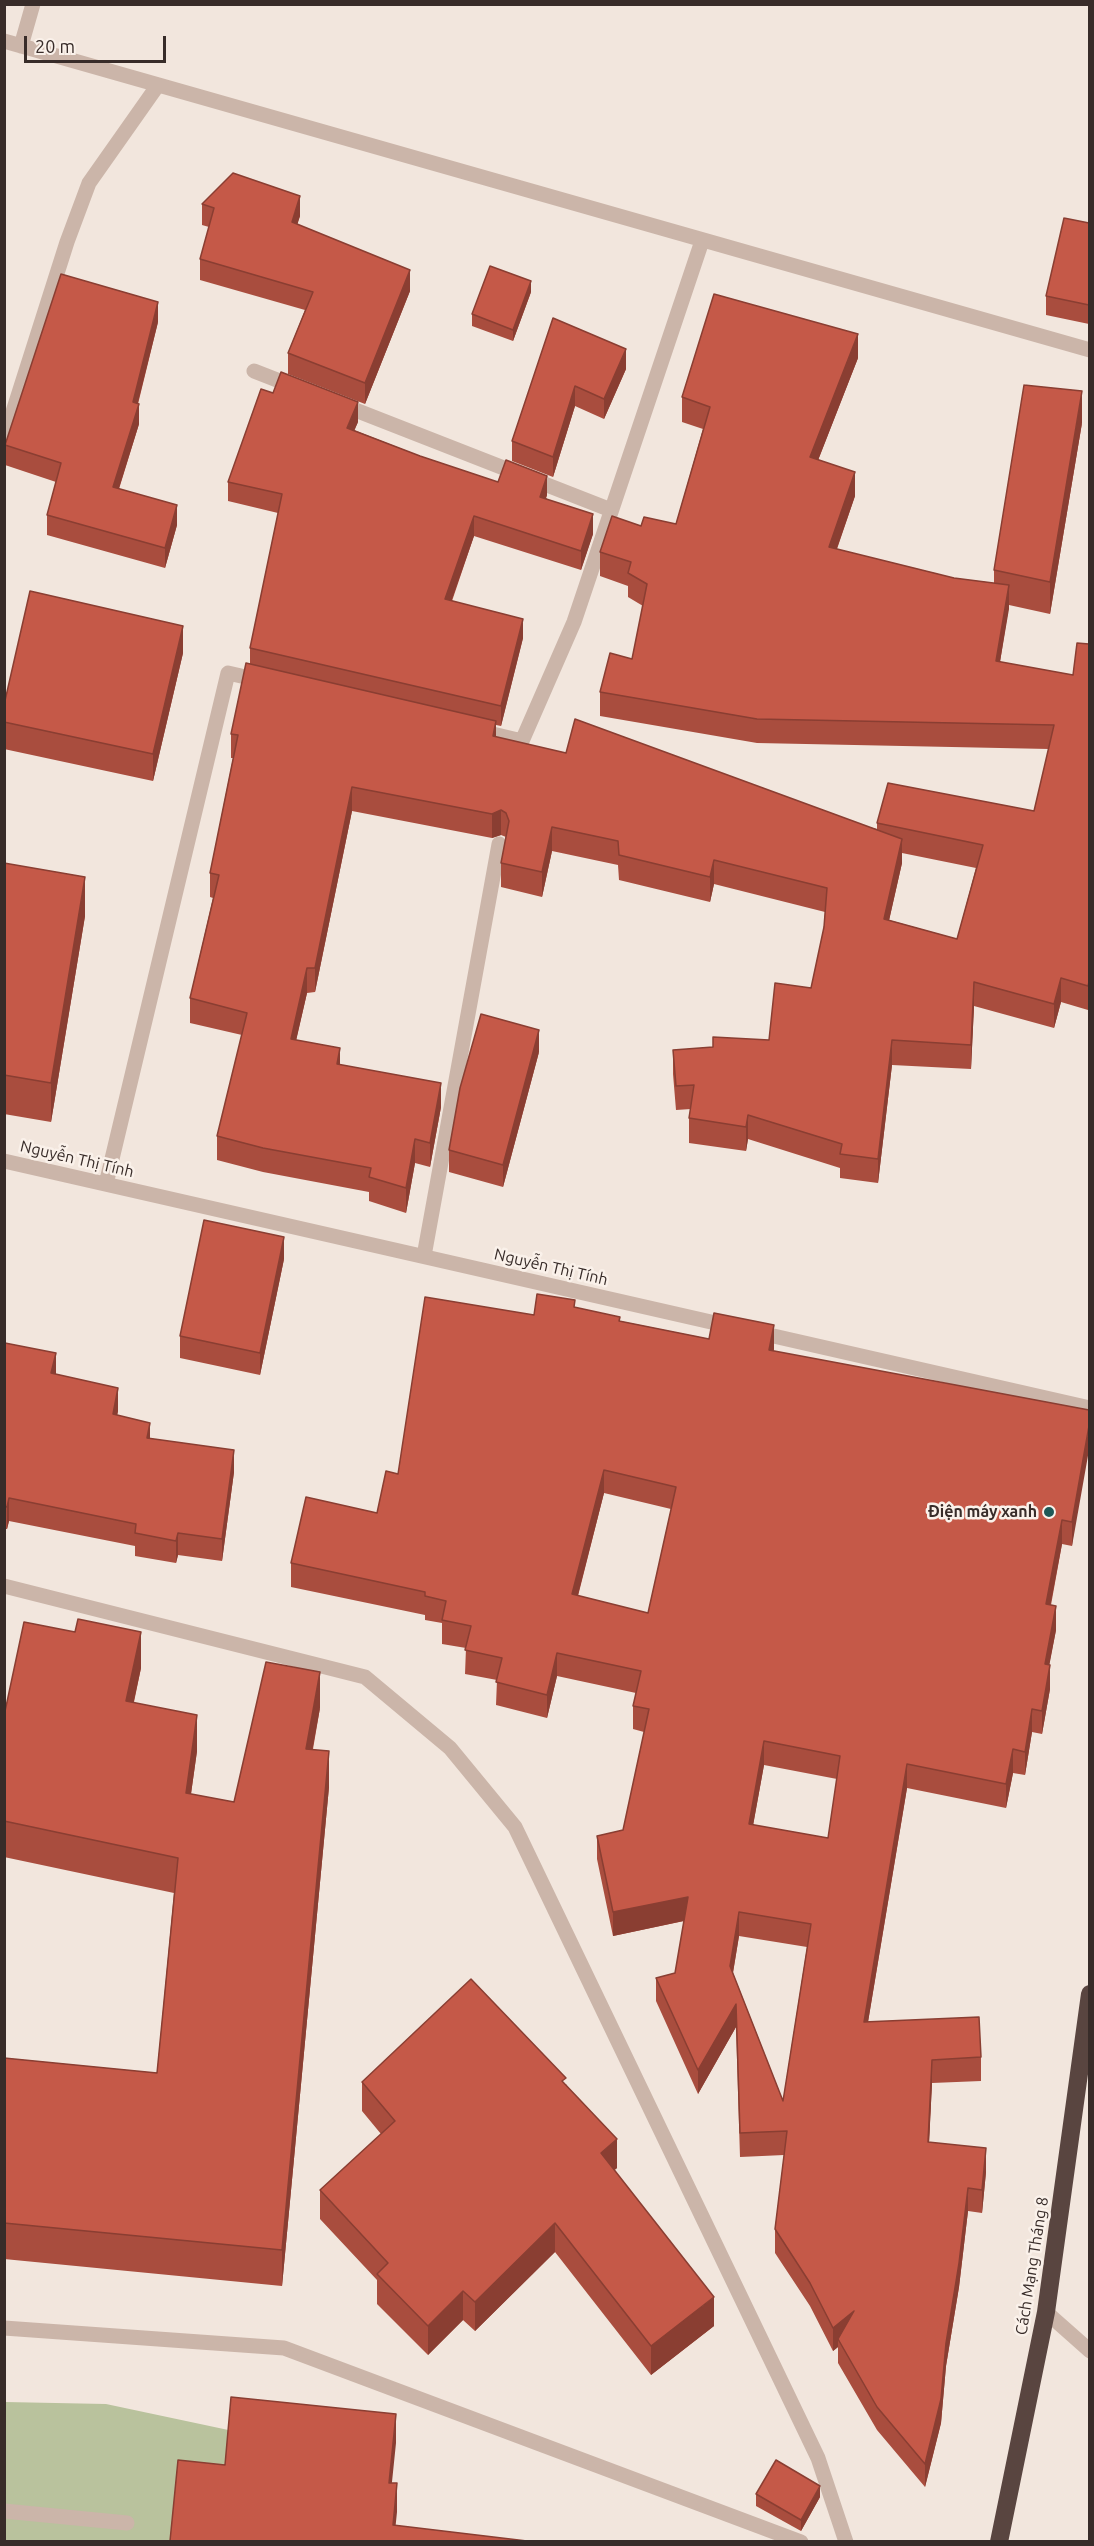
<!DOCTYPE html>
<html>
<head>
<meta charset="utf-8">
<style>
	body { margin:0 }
	#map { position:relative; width:1094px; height:2546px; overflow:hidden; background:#f2e6dd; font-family:Ubuntu,sans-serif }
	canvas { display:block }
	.frame { position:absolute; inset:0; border:6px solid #382c29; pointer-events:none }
	.scale { position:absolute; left:24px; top:36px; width:142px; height:27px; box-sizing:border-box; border:3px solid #382c29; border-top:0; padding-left:8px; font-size:18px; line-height:21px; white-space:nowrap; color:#382c29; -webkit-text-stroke:4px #faf1ea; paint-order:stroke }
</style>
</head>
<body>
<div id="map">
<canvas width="1094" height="2546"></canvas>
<div class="frame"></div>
<div class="scale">20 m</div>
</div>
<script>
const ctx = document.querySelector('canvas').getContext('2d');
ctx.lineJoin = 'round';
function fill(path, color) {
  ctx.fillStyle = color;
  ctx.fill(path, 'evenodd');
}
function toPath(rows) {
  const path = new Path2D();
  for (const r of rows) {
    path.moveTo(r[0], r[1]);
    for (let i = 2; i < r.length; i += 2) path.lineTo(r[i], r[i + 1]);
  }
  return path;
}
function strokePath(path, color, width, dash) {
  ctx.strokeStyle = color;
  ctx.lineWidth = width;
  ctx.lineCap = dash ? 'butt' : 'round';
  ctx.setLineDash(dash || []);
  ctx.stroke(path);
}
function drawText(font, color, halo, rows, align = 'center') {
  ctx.font = font + ' Ubuntu,sans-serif';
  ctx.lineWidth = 5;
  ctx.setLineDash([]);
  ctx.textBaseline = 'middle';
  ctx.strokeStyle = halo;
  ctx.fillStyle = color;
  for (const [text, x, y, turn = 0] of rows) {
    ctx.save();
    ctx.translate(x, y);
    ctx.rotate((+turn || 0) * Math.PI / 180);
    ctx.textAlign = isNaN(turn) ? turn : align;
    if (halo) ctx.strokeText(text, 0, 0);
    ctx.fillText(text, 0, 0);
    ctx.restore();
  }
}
fill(toPath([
	[5,2402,106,2404,379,2462,369,2541,5,2542]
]), '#b9c29d');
strokePath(toPath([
	[4,41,1090,350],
	[21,46,33,4],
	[254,371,295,387],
	[340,404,611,510],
	[4,440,67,242,89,183,158,85],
	[476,730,522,741,574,622,702,241],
	[4,1161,733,1327],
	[106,1184,228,673,263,681],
	[424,1256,499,844],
	[756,1332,1090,1408],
	[4,1586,365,1677,450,1748,515,1827,818,2458,846,2542],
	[1046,2312,1090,2351],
	[4,2328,284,2348,801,2542],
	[4,2511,127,2523]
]), '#cbb5a9', 15);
strokePath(toPath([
	[999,2542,1046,2312,1090,1994]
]), '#594540', 18);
fill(toPath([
	[202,204,300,216,297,224,410,291,365,404,288,374,288,353,305,310,200,280,200,259,209,227,202,225],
	[1089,223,1089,324,1046,315,1046,296],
	[531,292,513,341,472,326,472,314],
	[553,318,626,369,604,419,575,406,553,477,512,461,512,441],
	[158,322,138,404,139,424,119,489,177,525,165,568,47,535,47,515,56,482,5,465,5,445],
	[858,358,818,460,855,496,837,549,954,578,994,583,994,570,1082,423,1050,614,1009,605,1000,662,1073,675,1089,644,1088,1010,1061,1002,1054,1028,974,1006,971,1069,892,1065,878,1183,840,1178,840,1168,748,1139,746,1151,689,1143,689,1118,691,1109,676,1110,673,1074,673,1050,713,1047,769,1040,811,988,824,927,825,912,714,884,710,902,619,880,618,865,552,851,542,897,501,887,501,863,506,837,501,835,492,838,352,811,315,992,307,993,296,1040,340,1065,441,1107,430,1167,415,1163,406,1213,369,1201,369,1192,263,1172,217,1160,217,1136,242,1035,190,1023,190,998,213,898,210,897,210,873,233,758,231,758,231,734,250,664,250,648,278,513,228,501,228,482,358,422,354,430,420,456,498,482,547,495,546,498,593,534,581,570,474,536,452,601,523,638,501,726,496,725,496,737,877,829,877,823,1034,811,1049,749,757,743,600,716,600,692,632,659,643,606,628,597,628,586,600,576,600,552,641,526,676,524,703,429,682,422,682,397],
	[902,853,976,868,957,939,889,920,902,863],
	[183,653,153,781,4,749,4,705],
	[4,863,85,916,51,1122,4,1114],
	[539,1052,503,1187,449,1172,449,1150],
	[284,1259,260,1375,180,1358,180,1336],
	[575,1307,620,1321,709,1339,774,1349,773,1351,1089,1410,1072,1546,1062,1544,1051,1605,1056,1630,1049,1665,1050,1689,1042,1734,1032,1732,1025,1775,1013,1773,1006,1808,907,1788,868,2022,981,2057,981,2081,932,2083,929,2142,986,2172,982,2213,968,2211,959,2287,946,2366,941,2423,925,2487,877,2430,838,2363,838,2347,833,2351,810,2306,775,2253,775,2229,784,2155,740,2157,736,2027,698,2094,656,2001,656,1978,675,1973,684,1921,613,1936,597,1859,597,1836,623,1830,644,1732,633,1729,633,1706,636,1693,557,1676,547,1718,496,1705,497,1680,465,1674,466,1648,442,1644,442,1623,425,1620,425,1615,291,1587,291,1563,377,1513,398,1474,534,1315],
	[604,1493,671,1509,648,1613,578,1596],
	[764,1765,837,1779,828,1838,753,1825],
	[739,1936,807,1947,783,2101,733,1973],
	[4,1345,118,1411,117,1415,150,1438,234,1472,222,1561,178,1555,176,1563,135,1556,135,1546,9,1521,7,1529,4,1529],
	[141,1668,134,1702,197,1751,191,1794,234,1802,320,1708,313,1749,329,1787,282,2286,4,2259,4,2058,157,2073,174,1893,4,1857,4,1716],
	[362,2082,566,2084,617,2168,614,2170,714,2326,651,2375,555,2252,475,2331,463,2320,428,2355,377,2304,377,2280,320,2219,320,2190,381,2134,362,2111],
	[756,2494,820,2497,801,2531,756,2506]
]), '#a94d3e');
fill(toPath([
	[300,196,300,216,292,242,292,222],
	[410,270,410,291,365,404,365,383],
	[531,281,531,292,513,341,513,330],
	[158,302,158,322,133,422,133,402],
	[858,334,858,358,810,481,810,457],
	[626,349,626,369,604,419,604,399],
	[575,386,575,406,553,477,553,457],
	[1082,391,1082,423,1050,614,1050,582],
	[358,402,358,422,347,448,347,428],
	[139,404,139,424,113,507,113,487],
	[855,472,855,496,829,571,829,547],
	[547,476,547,495,540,516,540,497],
	[177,505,177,525,165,568,165,548],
	[593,514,593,534,581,570,581,551],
	[474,516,474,536,445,619,445,599],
	[1009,585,1009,609,996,685,996,661],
	[523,619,523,638,501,726,501,706],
	[183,626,183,653,153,781,153,754],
	[496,721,496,745,493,736],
	[352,787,352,811,315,992,315,968],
	[501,810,501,835,492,838,492,814],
	[552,827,552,851,542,897,542,872],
	[902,839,902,863,884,943,884,919],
	[714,860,714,884,710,902,710,877],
	[85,877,85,916,51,1122,51,1083],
	[307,968,307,993,291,1063,291,1039],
	[1061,978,1061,1002,1054,1028,1054,1004],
	[974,982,974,1006,971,1069,971,1045],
	[1089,982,1089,1006,1088,1010,1088,986],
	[539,1030,539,1052,503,1187,503,1165],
	[892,1040,892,1065,878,1183,878,1159],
	[340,1048,340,1073,337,1064],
	[441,1083,441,1107,430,1167,430,1143],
	[748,1115,748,1139,746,1151,746,1127],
	[415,1139,415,1163,406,1213,406,1188],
	[284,1237,284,1259,260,1375,260,1353],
	[774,1325,774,1349,769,1373,769,1350],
	[56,1353,56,1376,51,1373],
	[118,1388,118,1411,113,1436,113,1414],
	[150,1423,150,1445,147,1438],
	[1089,1426,1089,1450,1072,1546,1072,1522],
	[234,1450,234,1472,222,1561,222,1539],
	[604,1470,604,1493,572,1618,572,1594],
	[9,1498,9,1521,7,1529,7,1507],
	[1062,1520,1062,1544,1046,1628,1046,1604],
	[178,1533,178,1555,176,1563,176,1541],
	[1056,1606,1056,1630,1045,1688,1045,1664],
	[141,1632,141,1668,126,1737,126,1701],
	[557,1653,557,1676,547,1718,547,1695],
	[1050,1665,1050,1689,1042,1734,1042,1711],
	[320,1672,320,1708,306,1784,306,1749],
	[1032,1709,1032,1732,1025,1775,1025,1752],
	[197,1715,197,1751,186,1829,186,1793],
	[764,1741,764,1765,749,1848,749,1824],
	[1013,1749,1013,1773,1006,1808,1006,1784],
	[329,1751,329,1787,282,2286,282,2250],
	[907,1764,907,1788,864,2046,864,2022],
	[688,1897,688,1920,613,1936,613,1912],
	[739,1912,739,1936,730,1990,730,1966],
	[736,2004,736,2027,698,2094,698,2070],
	[932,2060,932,2083,928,2165,928,2142],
	[617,2139,617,2168,601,2182,601,2153],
	[986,2148,986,2172,982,2213,982,2190],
	[968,2188,968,2211,959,2287,946,2366,941,2423,925,2487,925,2464,946,2343],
	[555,2223,555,2252,475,2331,475,2302],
	[463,2291,463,2320,428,2355,428,2326],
	[714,2297,714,2326,651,2375,651,2346],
	[854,2311,838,2339,838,2347,833,2351,833,2328],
	[396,2414,396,2443,389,2511,389,2483],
	[397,2483,397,2512,394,2541,393,2525],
	[820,2486,820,2497,801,2531,801,2520]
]), '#8a3e32');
const building = toPath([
	[233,173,300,196,292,222,410,270,365,383,288,353,313,292,200,259,214,208,202,204,233,173],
	[1064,218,1089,223,1089,305,1046,296,1064,218],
	[490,266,531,281,513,330,472,314,490,266],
	[61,274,158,302,133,402,139,404,113,487,177,505,165,548,47,515,61,463,5,445,61,274],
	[714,294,858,334,810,457,855,472,829,547,954,578,1009,585,996,661,1073,675,1077,643,1089,644,1089,982,1088,986,1061,978,1054,1004,974,982,971,1045,892,1040,878,1159,840,1154,842,1144,748,1115,746,1127,689,1118,694,1085,676,1086,673,1050,713,1047,713,1037,769,1040,775,983,811,988,824,927,827,888,714,860,710,877,619,855,618,841,552,827,542,872,501,863,509,821,506,813,501,810,492,814,352,787,315,968,307,968,291,1039,340,1048,337,1064,441,1083,430,1143,415,1139,406,1188,369,1177,371,1168,263,1148,217,1136,247,1013,190,998,219,875,210,873,238,735,231,734,246,663,496,721,493,736,566,753,575,719,902,839,884,919,957,939,983,845,877,823,888,783,1034,811,1054,725,757,719,600,692,610,653,632,659,647,584,628,573,631,562,600,552,612,516,641,526,644,517,676,524,710,407,682,397,714,294],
	[553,318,626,349,604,399,575,386,553,457,512,441,553,318],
	[281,372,358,402,347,428,420,456,498,482,506,460,547,476,540,497,593,514,581,551,474,516,445,599,523,619,501,706,250,648,282,494,228,482,261,389,273,393,281,372],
	[1024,385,1082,391,1050,582,994,570,1024,385],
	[30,591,183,626,153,754,4,722,4,705,30,591],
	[4,863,85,877,51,1083,4,1075,4,863],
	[481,1014,539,1030,503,1165,449,1150,460,1088,481,1014],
	[204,1220,284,1237,260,1353,180,1336,204,1220],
	[537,1294,575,1300,574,1307,620,1317,619,1321,709,1339,714,1313,774,1325,769,1350,1089,1410,1089,1426,1072,1522,1062,1520,1046,1604,1056,1606,1045,1664,1050,1665,1042,1711,1032,1709,1025,1752,1013,1749,1006,1784,907,1764,864,2022,979,2017,981,2057,932,2060,928,2142,986,2148,982,2190,968,2188,959,2263,946,2343,941,2399,925,2464,877,2407,838,2339,854,2311,833,2328,810,2283,775,2229,787,2131,740,2133,736,2004,698,2070,656,1978,675,1973,688,1897,613,1912,597,1836,623,1830,649,1709,633,1706,641,1671,557,1653,547,1695,496,1682,502,1658,465,1650,471,1626,442,1620,446,1601,425,1596,425,1592,291,1563,306,1497,377,1513,386,1471,398,1474,425,1297,534,1315,537,1294],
	[604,1470,676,1487,648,1613,572,1594,604,1470],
	[764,1741,840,1756,828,1838,749,1824,764,1741],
	[739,1912,811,1924,783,2101,730,1966,739,1912],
	[5,1343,56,1353,51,1373,118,1388,113,1414,150,1423,147,1438,234,1450,222,1539,178,1533,176,1541,135,1533,136,1524,9,1498,7,1507,4,1506,5,1343],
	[78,1619,141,1632,126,1701,197,1715,186,1793,234,1802,266,1662,320,1672,306,1749,329,1751,282,2250,4,2223,4,2058,157,2073,178,1858,4,1821,4,1716,24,1622,75,1632,78,1619],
	[471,1979,566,2078,562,2081,617,2139,601,2153,714,2297,651,2346,555,2223,475,2302,463,2291,428,2326,377,2274,388,2263,320,2190,395,2121,362,2082,471,1979],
	[231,2397,396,2414,389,2483,397,2483,393,2525,527,2541,170,2541,178,2460,225,2465,231,2397],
	[776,2460,820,2486,801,2520,756,2494,776,2460]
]);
fill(building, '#c55948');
strokePath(building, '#8a3e32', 1.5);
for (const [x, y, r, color] of [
	[1049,1512,6,"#1e5957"]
]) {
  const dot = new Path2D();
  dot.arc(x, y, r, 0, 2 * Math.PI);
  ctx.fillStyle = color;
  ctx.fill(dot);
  strokePath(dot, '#faf1ea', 2);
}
drawText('16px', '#382c29', '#faf1ea', [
	["Nguyễn Thị Tính",77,1159,13],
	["Nguyễn Thị Tính",551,1267,13],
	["Cách Mạng Tháng 8",1032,2266,-81]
]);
drawText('bold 16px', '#382c29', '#faf1ea', [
	["Điện máy xanh",1037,1512]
], 'right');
</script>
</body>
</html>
